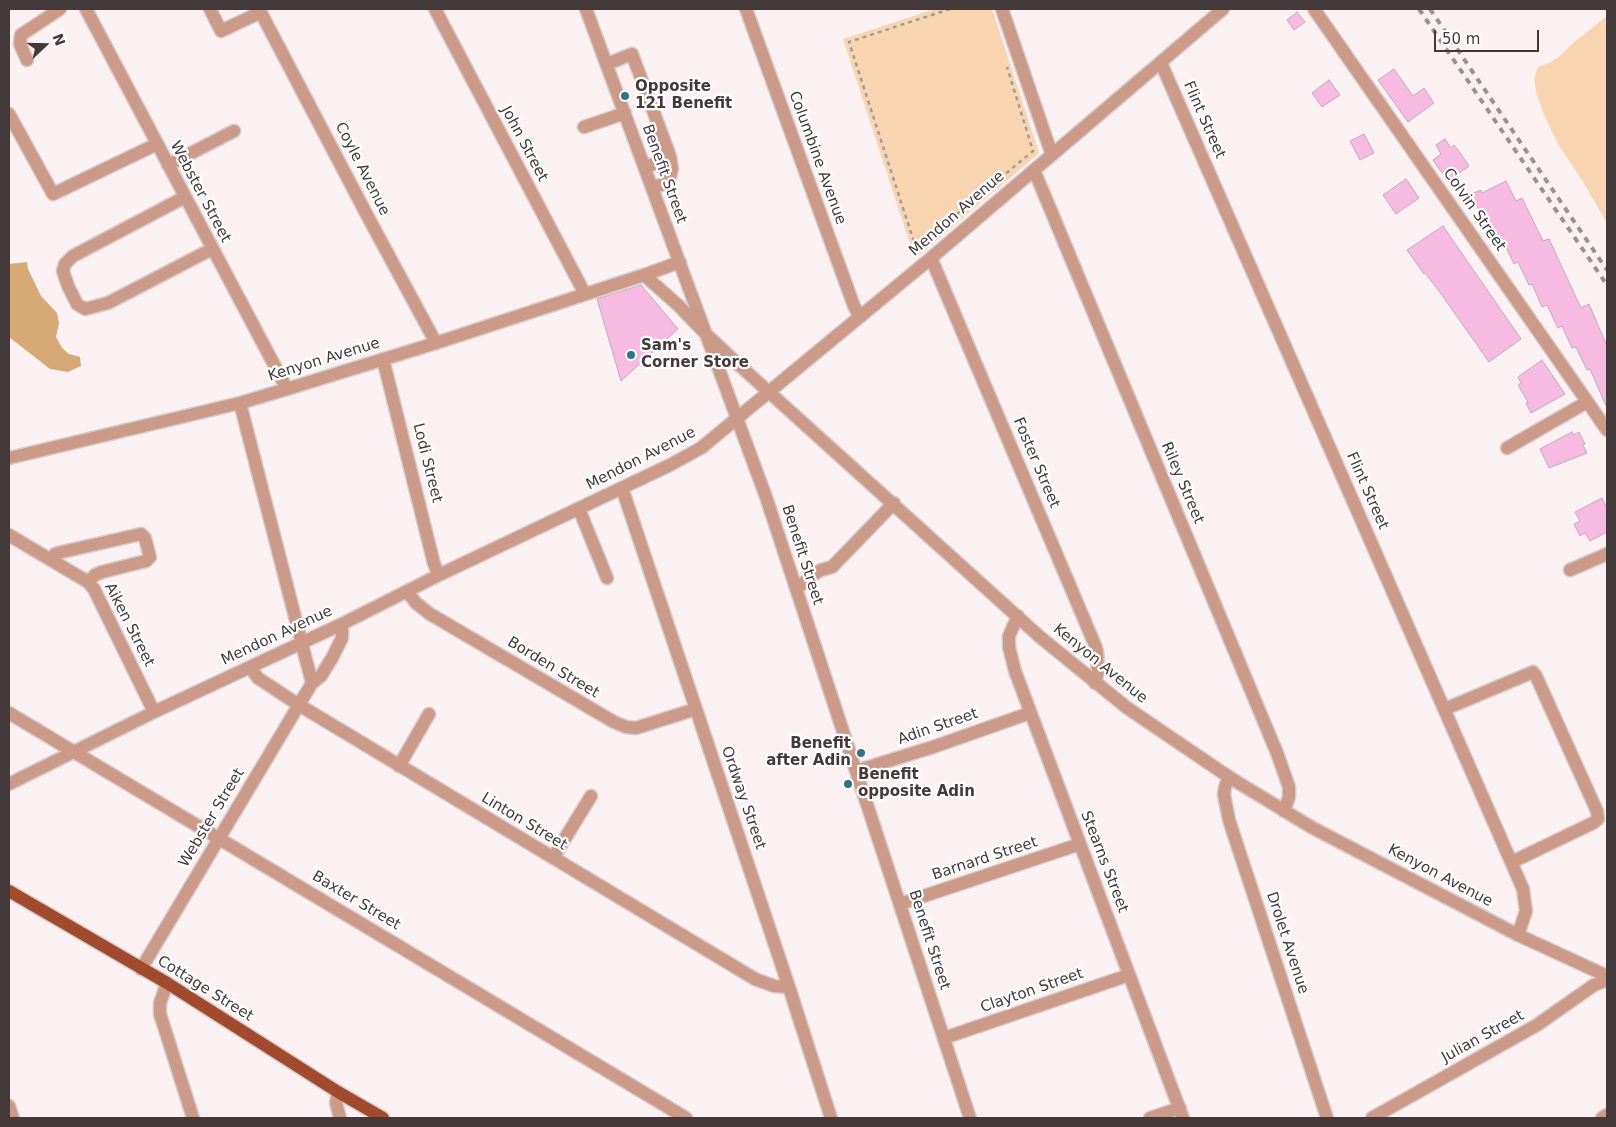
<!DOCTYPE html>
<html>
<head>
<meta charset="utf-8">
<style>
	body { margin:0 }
	#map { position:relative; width:1616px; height:1127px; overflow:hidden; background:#fcf1f2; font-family:"DejaVu Sans",sans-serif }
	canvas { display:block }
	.frame { position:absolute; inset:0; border:10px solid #44393a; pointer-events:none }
	.north { position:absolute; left:20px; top:20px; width:50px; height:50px; -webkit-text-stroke:4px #fff; paint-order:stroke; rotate:69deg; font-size:14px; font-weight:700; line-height:20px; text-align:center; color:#44393a }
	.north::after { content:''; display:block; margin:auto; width:18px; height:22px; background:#44393a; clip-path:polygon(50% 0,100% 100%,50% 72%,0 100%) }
	.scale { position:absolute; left:1434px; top:30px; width:105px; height:22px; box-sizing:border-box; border:2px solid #44393a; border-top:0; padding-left:6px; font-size:15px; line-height:18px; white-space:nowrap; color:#44393a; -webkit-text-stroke:4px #fff; paint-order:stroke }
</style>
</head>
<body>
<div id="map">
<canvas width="1616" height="1127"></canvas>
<div class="frame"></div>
<div class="north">N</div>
<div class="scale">50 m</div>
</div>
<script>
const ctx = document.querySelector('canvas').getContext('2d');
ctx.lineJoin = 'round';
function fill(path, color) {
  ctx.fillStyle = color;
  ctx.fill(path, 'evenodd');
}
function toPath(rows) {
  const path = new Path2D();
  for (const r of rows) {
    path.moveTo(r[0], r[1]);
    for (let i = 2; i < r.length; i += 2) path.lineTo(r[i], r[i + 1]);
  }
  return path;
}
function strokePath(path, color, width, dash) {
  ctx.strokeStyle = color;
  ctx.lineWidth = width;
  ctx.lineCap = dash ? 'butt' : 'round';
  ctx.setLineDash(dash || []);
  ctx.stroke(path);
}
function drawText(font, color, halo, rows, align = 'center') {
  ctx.font = font + ' "DejaVu Sans",sans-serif';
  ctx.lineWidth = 4.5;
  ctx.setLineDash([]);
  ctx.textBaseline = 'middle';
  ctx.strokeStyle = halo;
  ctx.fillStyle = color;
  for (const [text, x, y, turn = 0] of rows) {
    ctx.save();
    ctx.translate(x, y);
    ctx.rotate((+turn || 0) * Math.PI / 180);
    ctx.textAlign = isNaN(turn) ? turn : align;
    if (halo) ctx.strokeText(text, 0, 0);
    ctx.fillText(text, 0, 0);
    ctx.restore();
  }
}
fill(toPath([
	[935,9,992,9,1039,153,915,259,843,39],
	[1607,16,1607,223,1582,180,1558,144,1544,115,1536,92,1534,78,1538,67,1549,63,1560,56,1573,43]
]), '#f8d5b0');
fill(toPath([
	[27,262,28,269,41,296,57,313,59,323,56,337,62,348,69,354,80,357,81,366,68,372,50,369,9,337,9,264]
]), '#d6a977');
const building = toPath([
	[1297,12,1305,22,1294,30,1287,20,1297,12],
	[1394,69,1413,96,1424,88,1434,103,1408,122,1378,80,1394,69],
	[1329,80,1340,95,1322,107,1312,93,1329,80],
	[1364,134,1374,153,1360,160,1350,141,1364,134],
	[1445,139,1451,148,1454,145,1458,150,1469,166,1451,179,1445,171,1442,173,1433,160,1441,154,1436,145,1445,139],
	[1406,179,1419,198,1396,214,1383,195,1406,179],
	[1506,181,1516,201,1522,198,1543,241,1549,239,1581,308,1589,304,1607,346,1607,408,1590,369,1587,370,1576,347,1572,348,1562,326,1558,328,1547,305,1542,307,1532,284,1529,285,1518,262,1514,264,1504,243,1500,245,1490,224,1487,226,1471,194,1481,190,1482,193,1506,181],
	[1443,226,1521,339,1489,362,1439,291,1425,273,1424,274,1407,250,1443,226],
	[641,285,678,329,621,381,597,299,641,285],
	[1542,360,1565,394,1531,413,1526,403,1528,402,1518,385,1521,383,1518,377,1542,360],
	[1572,432,1573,435,1579,432,1585,444,1583,445,1587,453,1549,468,1540,449,1572,432],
	[1602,498,1607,508,1607,532,1590,541,1585,533,1580,536,1574,524,1580,521,1575,512,1602,498]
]);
fill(building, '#f7bbe2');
strokePath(building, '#c0abb8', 1);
const minor = toPath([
	[86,9,287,389],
	[210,9,221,31,261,12],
	[259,9,368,217,436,343],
	[435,9,585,294],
	[586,9,766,497,970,1118],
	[746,9,854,306,860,317],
	[1002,9,1052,155],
	[1314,9,1607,430],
	[27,60,20,44,21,35,60,9],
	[1161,63,1523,889,1526,911,1518,935],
	[607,64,632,54,670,156,645,168],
	[9,114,53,194,157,144],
	[584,127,625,113],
	[168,165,234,131],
	[1034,170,1277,753,1289,787,1289,797,1284,811],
	[652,188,669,182,672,169,670,156],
	[185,197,73,256,65,264,63,271,68,286,77,304,85,309,108,303,212,249],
	[931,258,1095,645,1097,651,1098,672,1095,683],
	[644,275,679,306,706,334,739,365,1040,637,1126,707,1229,777,1311,827,1518,935,1607,976],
	[383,359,434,564,439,575],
	[240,403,312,683],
	[1507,448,1587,402],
	[9,458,240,403,287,389,436,343,644,275,680,262],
	[622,488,789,987,831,1118],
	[579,509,607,578],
	[9,535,88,582,94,589,154,712],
	[50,559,55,554,62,552,141,534,145,538,150,557,146,561,102,572,95,575,88,582],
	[1570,570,1607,554],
	[796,589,813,575,821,570,832,567,894,503],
	[407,591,416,603,430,614,614,722,626,727,636,728,696,709],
	[1018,616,1009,636,1009,647,1015,671,1183,1118],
	[250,667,258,678,299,705,755,979,774,986,789,987],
	[1445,709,1533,672,1536,676,1597,811,1598,819,1593,823,1512,862],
	[9,713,686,1118],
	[399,766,429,714],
	[856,771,933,747,1030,713],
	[1229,777,1225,787,1224,795,1229,820,1327,1118],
	[9,784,154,712,342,624,439,575,670,465,701,448,931,258,1223,9],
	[553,858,591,796],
	[900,904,1080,844],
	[141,969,312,683,321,676,332,658,342,638,342,624],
	[167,983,160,1003,160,1014,193,1118],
	[944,1038,1129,975],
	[338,1092,336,1103,340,1118],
	[9,1106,13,1118],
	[1150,1118,1180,1108],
	[1372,1118,1537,1025,1594,985,1607,980],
	[1602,1118,1607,1115]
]);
const major = toPath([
	[9,891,167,983,338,1092,383,1118]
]);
strokePath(minor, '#d7cccd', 15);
strokePath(major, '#d7cccd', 15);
strokePath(toPath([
	[950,9,849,42,916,248,1033,151,1007,67]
]), '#a59a9b', 2.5, [4, 4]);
strokePath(minor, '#cc9a89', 12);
strokePath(major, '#a24a2e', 12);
strokePath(toPath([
	[1419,9,1607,285],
	[1430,9,1607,270]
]), '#9c9192', 4, [6, 6]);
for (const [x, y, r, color] of [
	[625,96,5,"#327286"],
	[631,355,5,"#327286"],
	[861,753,5,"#327286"],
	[848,784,5,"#327286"]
]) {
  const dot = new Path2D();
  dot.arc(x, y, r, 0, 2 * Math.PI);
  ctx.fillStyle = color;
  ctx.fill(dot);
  strokePath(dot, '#fff', 2);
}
drawText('bold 15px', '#44393a', '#fff', [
	["Opposite",635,87],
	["121 Benefit",635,104],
	["Sam's",641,346],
	["Corner Store",641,363],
	["Benefit",851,744,"right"],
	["after Adin",851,761,"right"],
	["Benefit",858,775],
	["opposite Adin",858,792]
], 'left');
drawText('15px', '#44393a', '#fff', [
	["Flint Street",1204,120,66],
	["John Street",524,144,62],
	["Columbine Avenue",817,158,70],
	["Coyle Avenue",362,169,63],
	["Benefit Street",664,174,70],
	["Webster Street",200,192,62],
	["Colvin Street",1474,210,55],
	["Mendon Avenue",957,214,-41],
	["Kenyon Avenue",324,360,-17],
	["Mendon Avenue",641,459,-27],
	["Lodi Street",427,463,76],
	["Foster Street",1036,463,67],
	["Riley Street",1182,483,67],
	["Flint Street",1367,491,66],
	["Benefit Street",802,555,72],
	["Aiken Street",129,625,63],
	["Mendon Avenue",277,636,-25],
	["Kenyon Avenue",1100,664,39],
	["Borden Street",553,668,31],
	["Adin Street",938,727,-19],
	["Ordway Street",743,798,71],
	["Webster Street",212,818,-59],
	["Linton Street",524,822,31],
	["Barnard Street",985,859,-18],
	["Stearns Street",1104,862,69],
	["Kenyon Avenue",1440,876,28],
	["Baxter Street",356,901,31],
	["Benefit Street",929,940,72],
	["Drolet Avenue",1287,943,72],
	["Cottage Street",205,989,32],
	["Clayton Street",1032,991,-19],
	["Julian Street",1483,1037,-29]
]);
</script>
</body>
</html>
